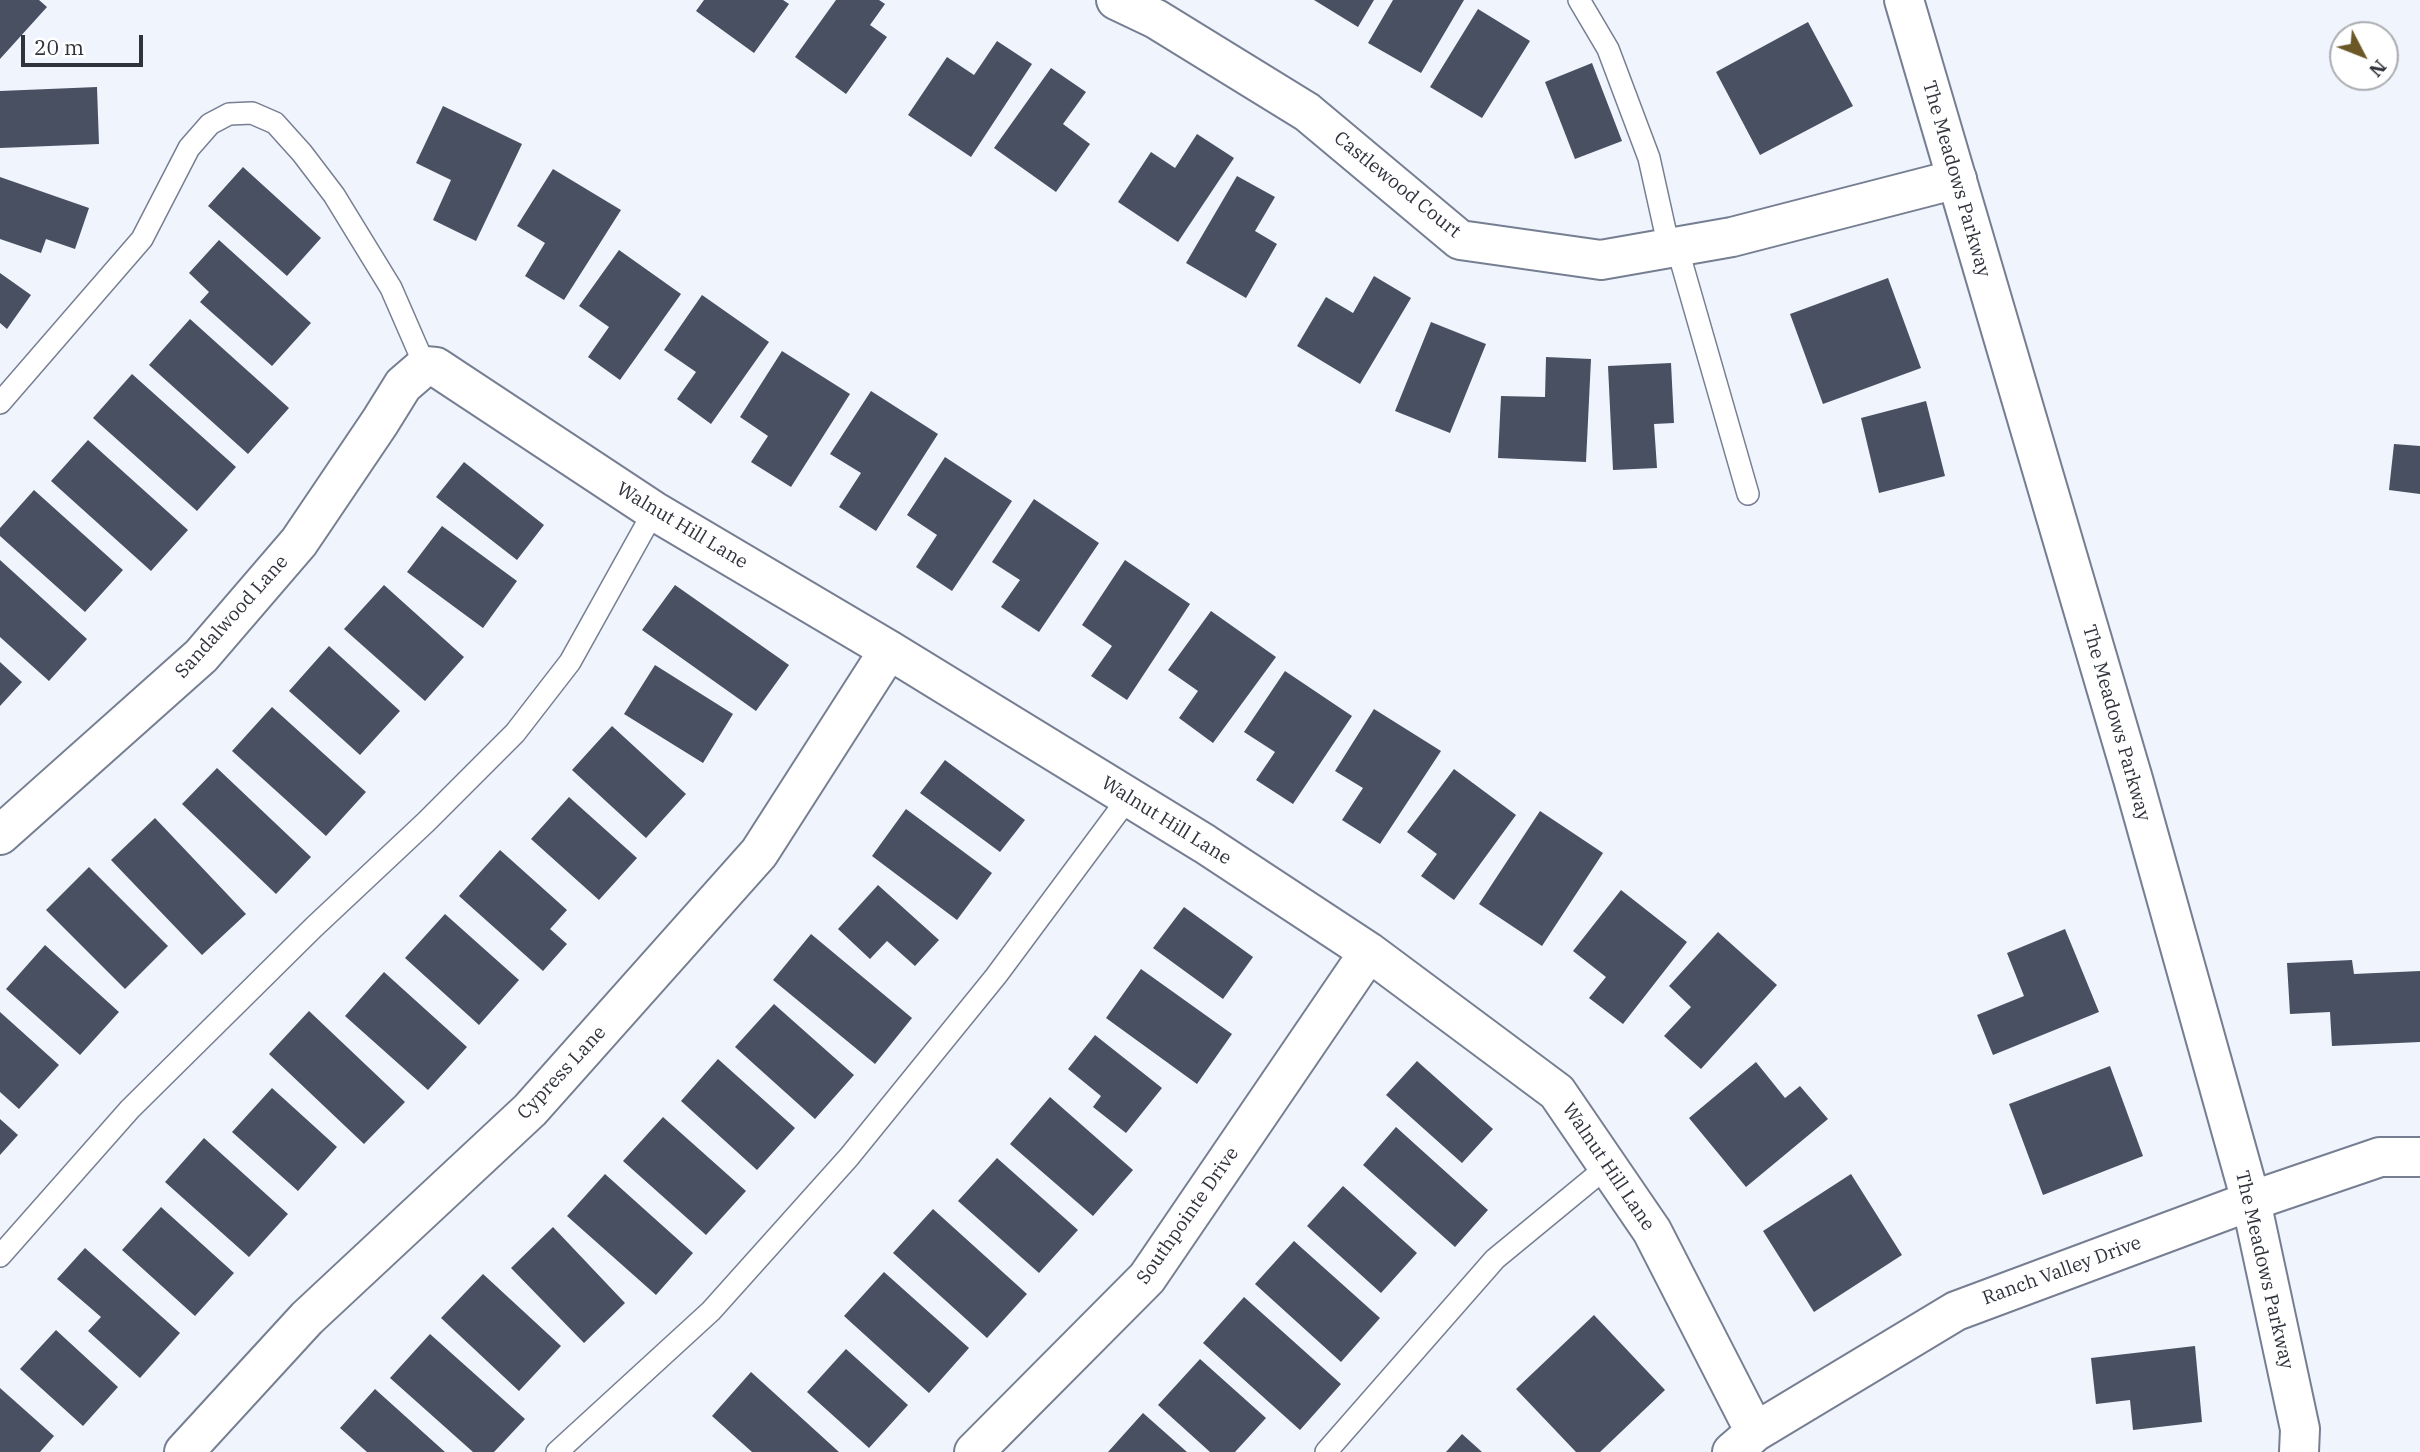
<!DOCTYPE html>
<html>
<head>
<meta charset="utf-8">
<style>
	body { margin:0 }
	#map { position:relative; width:2420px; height:1452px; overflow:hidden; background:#f0f4fd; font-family:"IBM Plex Serif",serif }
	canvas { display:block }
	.north { position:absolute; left:2329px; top:21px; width:70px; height:70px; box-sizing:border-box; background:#fff; border:2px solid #acadb1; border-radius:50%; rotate:132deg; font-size:19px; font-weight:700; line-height:28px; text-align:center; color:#30333c }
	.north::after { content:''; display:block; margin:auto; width:24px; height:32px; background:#6b5826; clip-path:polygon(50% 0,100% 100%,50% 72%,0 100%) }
	.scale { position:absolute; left:21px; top:35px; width:122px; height:32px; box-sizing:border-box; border:4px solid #30333c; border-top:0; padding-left:9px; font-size:21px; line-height:24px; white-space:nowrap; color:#30333c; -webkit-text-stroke:5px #fff; paint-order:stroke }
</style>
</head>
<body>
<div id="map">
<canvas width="2420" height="1452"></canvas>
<div class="north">N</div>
<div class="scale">20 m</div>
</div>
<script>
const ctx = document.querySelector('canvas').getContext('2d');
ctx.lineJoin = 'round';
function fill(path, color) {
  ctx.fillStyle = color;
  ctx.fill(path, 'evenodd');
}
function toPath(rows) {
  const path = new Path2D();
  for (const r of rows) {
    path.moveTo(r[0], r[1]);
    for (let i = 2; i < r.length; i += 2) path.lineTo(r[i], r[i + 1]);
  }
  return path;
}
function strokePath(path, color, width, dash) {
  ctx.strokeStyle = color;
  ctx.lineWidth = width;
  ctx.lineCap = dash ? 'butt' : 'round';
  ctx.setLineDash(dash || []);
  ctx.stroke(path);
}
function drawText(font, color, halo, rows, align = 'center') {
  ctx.font = font + ' "IBM Plex Serif",serif';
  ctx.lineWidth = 7;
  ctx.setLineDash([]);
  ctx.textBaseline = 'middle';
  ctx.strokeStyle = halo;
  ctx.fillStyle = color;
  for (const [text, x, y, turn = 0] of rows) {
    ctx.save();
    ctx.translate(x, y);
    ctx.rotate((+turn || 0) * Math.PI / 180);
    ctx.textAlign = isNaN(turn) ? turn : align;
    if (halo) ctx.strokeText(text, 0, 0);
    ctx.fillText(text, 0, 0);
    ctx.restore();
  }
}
fill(toPath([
	[0,0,39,0,47,7,0,59],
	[704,0,783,0,789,4,754,53,696,11],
	[836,0,879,0,885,4,870,25,887,37,846,94,795,57],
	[1314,0,1374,0,1358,27],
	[1393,0,1464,0,1421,73,1368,43],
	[1478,9,1530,41,1482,118,1430,87],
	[1808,22,1853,106,1760,155,1716,72],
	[997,41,1032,64,971,157,908,115,947,57,974,75],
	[1592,63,1622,141,1575,159,1545,82],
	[1051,68,1086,92,1063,124,1090,144,1056,192,994,148],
	[97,87,99,144,0,148,0,91],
	[443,106,522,144,476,241,433,220,451,180,416,163],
	[1197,134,1234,158,1178,242,1118,202,1151,152,1175,168],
	[243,167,321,238,287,276,208,206],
	[553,169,621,210,564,300,525,276,545,243,517,226],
	[1237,176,1275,197,1255,231,1277,244,1246,298,1186,263],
	[0,177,89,208,75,249,46,239,41,253,0,239],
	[219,240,311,323,272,366,200,302,209,292,189,273],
	[619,250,681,294,620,380,588,357,609,327,579,306],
	[0,273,31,295,7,329,0,323],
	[1374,276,1411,298,1360,384,1297,346,1326,297,1353,313],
	[1888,278,1921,368,1823,404,1790,314],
	[702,295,769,342,711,424,677,399,696,372,664,350],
	[190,319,289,408,248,454,149,365],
	[1431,322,1486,344,1450,433,1395,411],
	[782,351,850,394,791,487,751,462,768,436,740,417],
	[1546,357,1591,359,1586,462,1498,458,1501,396,1545,397],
	[1671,363,1674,423,1654,424,1657,468,1613,470,1608,366],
	[132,374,236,467,197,511,93,418],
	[871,391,938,434,876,531,839,507,861,473,830,454],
	[1926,401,1945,476,1879,493,1861,418],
	[88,440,188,530,151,571,51,481],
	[2394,444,2420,446,2420,494,2389,490],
	[945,457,1012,501,952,591,916,567,937,535,907,515],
	[464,462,544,525,517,560,436,497],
	[34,490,123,570,85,612,0,536,0,528],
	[1034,499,1099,543,1039,632,1001,607,1020,580,992,562],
	[442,526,517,581,483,628,407,572],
	[0,560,87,639,49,681,0,637],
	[1125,560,1190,604,1127,700,1091,676,1112,646,1082,625],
	[384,585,464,657,425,701,344,629],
	[675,585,789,665,756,711,642,630],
	[1211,611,1276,657,1213,743,1179,718,1198,691,1168,670],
	[329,646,400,711,360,755,289,691],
	[0,662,22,682,0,706],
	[655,665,733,714,703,763,624,714],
	[1285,671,1352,716,1293,804,1256,780,1275,752,1244,732],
	[272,707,366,792,326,836,232,751],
	[1374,709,1441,751,1380,844,1342,820,1363,788,1335,771],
	[612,726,686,794,646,838,572,770],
	[945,760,1025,820,1000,852,920,793],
	[217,768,311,857,276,894,182,804],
	[1454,769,1516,815,1454,900,1421,876,1437,854,1407,832],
	[569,797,637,858,599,900,531,839],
	[906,809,992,873,957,920,872,856],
	[1540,811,1603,853,1542,946,1479,904],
	[155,818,246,914,202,955,111,860],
	[500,850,567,910,550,929,567,944,543,971,459,896],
	[89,867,168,946,125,989,46,910],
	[878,885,939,940,915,966,887,941,870,959,838,929],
	[1621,890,1687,942,1623,1024,1589,998,1606,977,1573,951],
	[1184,907,1253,957,1223,999,1153,948],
	[445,914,519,980,479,1025,405,958],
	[2065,929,2099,1012,1993,1055,1977,1015,2024,996,2007,953],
	[1718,932,1777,985,1701,1069,1664,1036,1691,1007,1669,986],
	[811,934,912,1018,875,1064,773,980],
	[45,945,119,1012,80,1055,6,989],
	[2352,960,2354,974,2420,971,2420,1042,2332,1046,2330,1012,2290,1014,2287,963],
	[1141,969,1232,1034,1197,1084,1106,1018],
	[384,972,467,1047,428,1090,345,1016],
	[774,1004,854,1075,815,1119,735,1047],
	[309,1011,405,1102,364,1144,269,1054],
	[0,1012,59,1065,19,1109,0,1092],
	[1095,1035,1162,1088,1126,1133,1093,1107,1101,1096,1068,1069],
	[718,1059,795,1128,757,1170,681,1101],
	[1417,1061,1493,1129,1462,1163,1386,1095],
	[1756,1062,1785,1098,1800,1086,1828,1119,1746,1187,1689,1118],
	[2110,1066,2143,1156,2043,1195,2009,1104],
	[272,1088,337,1147,298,1191,232,1132],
	[1050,1097,1133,1170,1093,1216,1010,1144],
	[663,1117,746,1191,706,1235,623,1161],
	[0,1119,18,1135,0,1155],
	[1396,1127,1488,1210,1455,1247,1363,1165],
	[204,1138,288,1214,249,1257,165,1182],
	[997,1158,1078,1230,1039,1273,958,1201],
	[605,1174,693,1253,656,1295,567,1216],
	[1851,1174,1902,1255,1814,1312,1763,1231],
	[1343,1186,1417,1253,1381,1293,1307,1226],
	[161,1207,234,1273,195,1316,122,1250],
	[933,1209,1027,1294,987,1338,893,1253],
	[553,1227,625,1303,584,1343,511,1268],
	[1294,1241,1380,1318,1341,1362,1255,1284],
	[85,1248,180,1333,140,1378,88,1331,101,1317,57,1279],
	[884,1272,969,1348,929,1393,844,1316],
	[483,1274,561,1346,519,1391,441,1318],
	[1244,1297,1341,1384,1300,1430,1203,1343],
	[1594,1315,1665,1390,1600,1452,1576,1452,1516,1389],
	[56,1330,118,1387,83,1426,20,1369],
	[430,1334,525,1419,494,1452,473,1452,390,1378],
	[2195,1346,2202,1422,2133,1430,2130,1400,2096,1404,2091,1358],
	[846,1349,908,1405,869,1448,807,1392],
	[1200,1359,1266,1418,1235,1452,1210,1452,1158,1405],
	[751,1372,839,1452,752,1452,712,1416],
	[0,1388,54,1436,40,1452,0,1452],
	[375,1389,445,1452,367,1452,340,1428],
	[1143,1413,1187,1452,1108,1452],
	[1462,1434,1482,1452,1446,1452]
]), '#495062');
const service = toPath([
	[1579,0,1608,49,1649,158,1669,248],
	[1677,247,1748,494],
	[0,403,142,239,189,148,210,124,229,114,252,113,275,123,302,153,334,195,391,288,425,366],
	[0,1256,130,1109,314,927,426,822,515,733,570,662,654,511],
	[557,1452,711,1311,849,1157,996,976,1129,797],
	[1326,1452,1495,1259,1608,1166]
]);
const minor = toPath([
	[1116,0,1156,19,1307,112,1460,240,1601,260,1732,237,1957,179],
	[0,835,201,656,299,542,380,422,403,385,425,366,436,367,654,511,889,650,1205,844,1369,952,1557,1092,1652,1231,1755,1432],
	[184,1452,307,1318,530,1110,759,853,889,650],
	[974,1452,1147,1278,1369,952],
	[1732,1452,1755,1432,1956,1311,2251,1201,2380,1157,2420,1157]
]);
const tertiary = toPath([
	[1904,0,2133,779,2251,1201,2300,1429,2299,1452]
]);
strokePath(service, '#767e92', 24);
strokePath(minor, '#767e92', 42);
strokePath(tertiary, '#767e92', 42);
strokePath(service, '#fff', 21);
strokePath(minor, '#fff', 38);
strokePath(tertiary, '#fff', 38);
drawText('19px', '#30333c', '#fff', [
	["The Meadows Parkway",1956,179,74],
	["Castlewood Court",1397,185,39],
	["Walnut Hill Lane",682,526,31],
	["Sandalwood Lane",232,617,-48],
	["The Meadows Parkway",2116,723,74],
	["Walnut Hill Lane",1166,821,32],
	["Cypress Lane",562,1073,-47],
	["Walnut Hill Lane",1608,1167,56],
	["Southpointe Drive",1188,1216,-55],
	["The Meadows Parkway",2264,1270,77],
	["Ranch Valley Drive",2062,1271,-20]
]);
</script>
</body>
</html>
